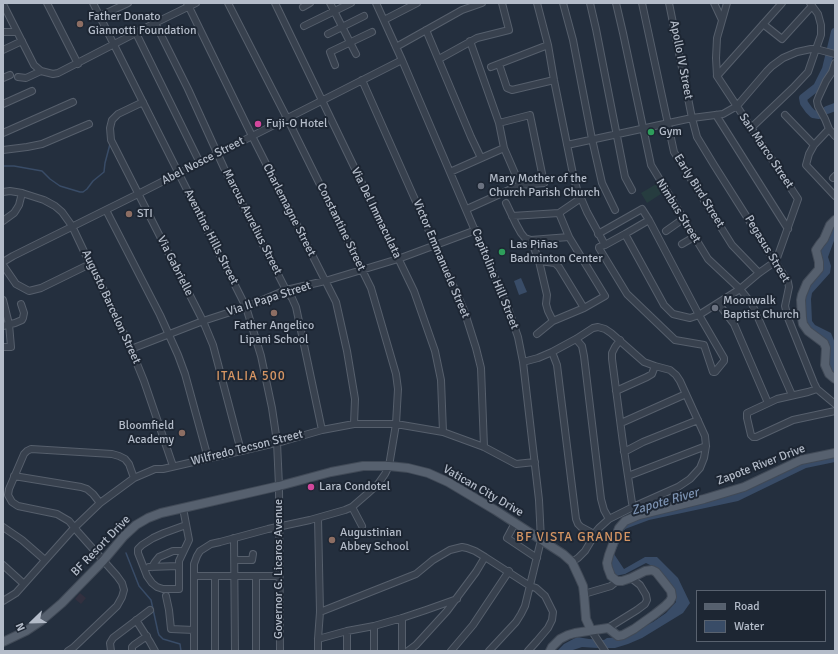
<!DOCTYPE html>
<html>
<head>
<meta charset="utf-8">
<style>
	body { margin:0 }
	#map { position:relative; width:838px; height:654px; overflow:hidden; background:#242f3e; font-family:Signika,sans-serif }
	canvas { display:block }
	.frame { position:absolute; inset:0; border:4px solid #b4bcc9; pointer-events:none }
	.legend { position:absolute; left:696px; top:590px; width:130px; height:52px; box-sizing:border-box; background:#1d2633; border:1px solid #59626f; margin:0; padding:5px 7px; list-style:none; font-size:12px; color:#b4bcc9 }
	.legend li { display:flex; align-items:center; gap:8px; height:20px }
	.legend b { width:20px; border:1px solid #59626f }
	.north { position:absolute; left:12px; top:602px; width:40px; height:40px; -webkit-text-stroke:3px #1d2633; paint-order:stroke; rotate:247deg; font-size:11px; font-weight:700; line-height:16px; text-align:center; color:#b4bcc9 }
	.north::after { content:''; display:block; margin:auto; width:14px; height:18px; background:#b4bcc9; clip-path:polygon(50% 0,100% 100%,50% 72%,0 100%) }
</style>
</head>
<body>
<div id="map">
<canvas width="838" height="654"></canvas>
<div class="frame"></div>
<ul class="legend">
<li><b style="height:5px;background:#56606e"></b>Road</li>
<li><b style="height:11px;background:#394c67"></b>Water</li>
</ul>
<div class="north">N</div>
</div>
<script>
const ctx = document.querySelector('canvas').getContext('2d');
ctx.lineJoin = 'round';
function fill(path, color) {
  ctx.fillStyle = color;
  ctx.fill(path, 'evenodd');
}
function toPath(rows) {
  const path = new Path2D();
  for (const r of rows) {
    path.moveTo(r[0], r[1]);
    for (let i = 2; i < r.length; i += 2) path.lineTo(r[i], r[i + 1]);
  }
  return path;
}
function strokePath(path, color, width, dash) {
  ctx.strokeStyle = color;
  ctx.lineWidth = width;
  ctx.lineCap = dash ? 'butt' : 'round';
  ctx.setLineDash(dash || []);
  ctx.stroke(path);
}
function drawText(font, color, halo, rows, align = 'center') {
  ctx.font = font + ' Signika,sans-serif';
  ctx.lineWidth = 4;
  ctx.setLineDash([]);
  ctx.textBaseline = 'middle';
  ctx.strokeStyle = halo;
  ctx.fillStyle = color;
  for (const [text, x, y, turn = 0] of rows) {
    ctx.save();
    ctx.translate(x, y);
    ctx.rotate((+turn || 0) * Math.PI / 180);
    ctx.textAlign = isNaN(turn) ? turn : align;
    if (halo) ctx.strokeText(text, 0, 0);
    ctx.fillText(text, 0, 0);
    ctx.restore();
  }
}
fill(toPath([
	[80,593,86,598,81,604,75,599]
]), '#32303f');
fill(toPath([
	[658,183,664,192,647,203,641,193]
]), '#263c3f');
fill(toPath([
	[835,223,835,238,828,257,831,266,830,273,812,293,811,299,812,321,815,325,831,333,835,343,835,375,826,365,827,351,808,329,803,318,804,291,822,268,819,249],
	[521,278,527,292,519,295,514,281],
	[835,454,835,462,806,468,738,501,649,520,625,529,614,554,624,569,645,557,657,557,678,578,690,603,683,613,642,638,628,644,615,648,598,648,582,647,570,651,557,651,564,644,577,637,589,639,604,640,607,638,623,637,653,622,666,613,676,602,671,585,654,567,646,563,625,574,615,576,610,568,610,555,627,522,734,492,786,468]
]), '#394c67');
strokePath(toPath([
	[3,166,14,166,42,171,50,179,60,186,80,192,83,192,87,189,93,181,104,172,105,163,110,144],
	[126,553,139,586,151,600,158,632,159,635,163,639,180,644,181,651]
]), '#394c67', 1.5);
strokePath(toPath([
	[827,110,835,107],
	[821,114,819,115,813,114,809,110,804,103,803,98,817,87,826,69,835,32]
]), '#394c67', 8);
const minor = toPath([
	[47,3,78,64],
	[93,3,246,307,261,356,272,408,277,442,279,486,280,651],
	[187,3,252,136,336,302,347,351,355,399,354,424],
	[275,3,414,291,435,351,441,380,443,432],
	[330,3,356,54],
	[376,3,402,60,508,308,518,337,523,362,539,500,541,540,525,606,521,614,516,622,489,651],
	[537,3,548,45,554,80,574,179,577,189,587,212,605,245],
	[563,3,573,40,592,139,602,183,615,210],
	[590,3,596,29,625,177,632,190],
	[616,3,623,33,651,165,708,259,740,289,752,304,792,395],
	[642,3,674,152,732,245,759,273],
	[669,3,692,118,697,137,714,165,788,282,789,287,785,306,788,318,814,383,817,389,835,404],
	[714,3,722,20],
	[3,4,34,65,41,71,53,74,58,73,155,23,196,3],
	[303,7,310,3],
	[100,16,128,3],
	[384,20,417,3],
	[155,23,188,89,224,168,286,290,292,298,296,307,322,430],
	[763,24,782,39,812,6],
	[304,26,351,3],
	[426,30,471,137,481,158],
	[3,32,17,32],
	[136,33,200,163],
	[328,34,364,16],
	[470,41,499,123,504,148,520,185],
	[396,47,462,10,482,3],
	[3,50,22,41],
	[439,59,477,38,509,30,502,3],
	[835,63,832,72,826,81,819,96,817,101,818,106,825,119,829,129,814,145,809,154,806,165,835,196],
	[499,64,507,88,512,90,554,80],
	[335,65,330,52,372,32],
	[491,67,548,45],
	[717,76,782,3],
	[18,77,26,78,41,71],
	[3,78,10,75],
	[362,80,464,310,476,348,481,368,484,447],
	[143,102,118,114,112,120,110,128,111,140,203,321,213,345,241,451],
	[3,104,32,91],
	[716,115,788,229],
	[785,115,814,145],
	[751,128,793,88,808,72,816,49,821,35,821,25,818,14,810,3],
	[829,129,835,136],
	[3,133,73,102],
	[567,145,692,118,723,114,737,106,767,71,772,66,783,58,797,52,811,49,816,49,835,54],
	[3,150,27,147,42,144,89,124],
	[450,172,504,148],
	[833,178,835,176],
	[3,192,10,191,22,193,44,200,55,206,62,212,72,226,90,264,100,282,131,349,144,381,173,466],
	[506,203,516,224,521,233,525,238,531,240,539,261,547,295,546,304,548,311,553,321],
	[467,209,520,185,544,183,530,115,499,123],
	[106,210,160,315,178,355,185,374,208,458],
	[512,216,559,213,581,198],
	[3,221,14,213,16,210,19,205,22,193],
	[666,231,683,219],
	[598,234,642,209,649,220,699,315,724,358,724,361,715,372,713,372,704,345,675,340,627,294,599,248,599,247,605,245,625,234,649,220],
	[625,234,664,305,673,314,690,318,699,315,740,289,759,273,776,261,798,199,717,76,716,58,717,38,727,3],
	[531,240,569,237],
	[682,244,694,237],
	[539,261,555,263,559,267,584,308],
	[3,262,13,256,138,194,402,60],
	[3,265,16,284,29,291,41,288,90,264],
	[3,300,9,324,11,347,3,347],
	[718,303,734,324,768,403],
	[3,326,15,323,22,320,23,318,24,313,21,304],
	[537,334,553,321,584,308,605,296,569,237,559,213],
	[576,339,582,346,584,356,601,499,604,510,609,519],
	[620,340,615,347,612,353,612,359,623,443,632,503,634,509],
	[131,349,203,321,246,307,286,290,325,281,398,259,476,230],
	[552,352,557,365,576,519,578,524,581,527,594,534],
	[523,362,538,358,552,352,576,339,593,328,598,327,605,329,611,333,644,362,655,366,670,370,676,375,680,381,705,436,706,446,704,458,700,468,690,479,678,487,633,507,609,519,599,528,594,534,591,541,585,551,578,558,572,562],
	[817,389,808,392,777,399,747,413,747,418,751,435,753,437,756,437,793,420,835,411],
	[616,391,647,377,652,374,655,366],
	[621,423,686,394],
	[624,452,643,442,698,420],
	[14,476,81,487,87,489,93,494,100,503],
	[628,476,706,446],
	[352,507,362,526],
	[183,508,189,540,179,561,179,589,163,589,157,587,152,583,147,576,138,553,138,549,142,545,153,538,164,533,186,525],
	[318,518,320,612,318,639,318,651],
	[515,523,507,538,537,558],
	[3,527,22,540,45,560],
	[234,538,235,651],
	[235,560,252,560,253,554],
	[3,565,24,584],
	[149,567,178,566],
	[152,567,155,562,159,557,173,551,183,551],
	[194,576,279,576],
	[215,576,215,651],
	[584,594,611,586,617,581],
	[166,596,169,610,171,629,194,630],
	[3,601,16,593,74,528,100,503,134,478,155,469,163,469,241,451,284,441,322,430,354,424,396,424,443,432,484,447,516,464,535,462],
	[320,612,416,574,433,560,450,550,462,547,467,548,475,551,485,557,530,586,536,588,545,596,553,612,552,620,548,628,537,641,528,651],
	[136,620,150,642,155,651],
	[374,626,374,651],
	[608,628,637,610,645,604,647,600,646,595,640,585,631,578],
	[591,630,605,651],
	[318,639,347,631,374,626,402,618,426,610,457,599],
	[68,651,74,647,117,606,122,597,124,590,122,583,117,576,78,532,69,521,57,514,18,506,12,502,8,495,9,489,24,454,27,451,31,449,112,454,119,456,125,459,129,464,134,478],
	[111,651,110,643,113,638,150,610],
	[132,651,132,647,134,645,147,636],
	[194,651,194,564,197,556,200,551,211,544,220,542,268,529,310,520,345,510,352,507,367,494,378,484,385,474,389,466,396,424,398,389,396,374,371,288,291,126,228,3],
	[256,651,256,576],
	[347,651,347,631],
	[402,651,402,618],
	[408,651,416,645,447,611,476,572,485,557],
	[451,651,473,625,509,571]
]);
const major = toPath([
	[835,220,830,225,824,239,820,244,816,250,819,262,819,269,807,283,802,295,801,300,802,318,803,324,808,331,824,343,826,348,825,365,829,374,835,379],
	[3,642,26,631,41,621,62,603,103,561,124,536,136,525,148,518,161,513,183,508,279,486,331,472,363,466,389,466,408,468,428,473,448,482,495,510,563,554,572,562,579,577,583,586,584,594,586,619,591,630],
	[550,651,552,647,560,639,568,635,575,633,608,628,618,636,623,635,634,629,655,614,665,606,670,601,672,597,671,591,664,582,656,572,652,570,645,571,631,578,622,581,617,581,611,576,608,568,607,563,609,555,619,528,625,521,639,515,704,499,744,487,801,460,835,453]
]);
strokePath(minor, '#565f6c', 8);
strokePath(major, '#414a57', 10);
strokePath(minor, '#38414e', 6);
strokePath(major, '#56606e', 8);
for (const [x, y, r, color] of [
	[80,24,4,"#8d6e63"],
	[258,124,4,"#d1479c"],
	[651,132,4,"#2e9e5b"],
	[481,186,4,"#6b7280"],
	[129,214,4,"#8d6e63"],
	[502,252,4,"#2e9e5b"],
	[715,308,4,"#6b7280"],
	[274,313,4,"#8d6e63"],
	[182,433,4,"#8d6e63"],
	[311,487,4,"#d1479c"],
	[332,540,4,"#8d6e63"]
]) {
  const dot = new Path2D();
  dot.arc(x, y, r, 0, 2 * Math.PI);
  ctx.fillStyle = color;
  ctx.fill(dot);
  strokePath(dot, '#1d2633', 1.5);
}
drawText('12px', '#b4bcc9', '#1d2633', [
	["Father Donato",88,17],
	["Giannotti Foundation",88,31],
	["Fuji-O Hotel",266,124],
	["Gym",659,132],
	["Mary Mother of the",489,179],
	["Church Parish Church",489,193],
	["STI",137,214],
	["Las Piñas",510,245],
	["Badminton Center",510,259],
	["Moonwalk",723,301],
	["Baptist Church",723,315],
	["Father Angelico",274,326,"center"],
	["Lipani School",274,340,"center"],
	["Bloomfield",174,426,"right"],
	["Academy",174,440,"right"],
	["Lara Condotel",319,487],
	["Augustinian",340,533],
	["Abbey School",340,547]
], 'left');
drawText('12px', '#b4bcc9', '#1d2633', [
	["Apollo IV Street",681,60,79],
	["San Marco Street",766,151,56],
	["Abel Nosce Street",203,161,-27],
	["Early Bird Street",699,191,58],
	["Charlemagne Street",289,210,63],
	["Nimbus Street",678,211,58],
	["Via Del Immaculata",376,213,64],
	["Marcus Aurelius Street",252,222,63],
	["Constantine Street",341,227,64],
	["Aventine Hills Street",211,237,63],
	["Pegasus Street",767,249,59],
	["Victor Emmanuele Street",441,259,67],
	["Via Gabrielle",175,266,63],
	["Capitoline Hill Street",495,279,68],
	["Via Il Papa Street",269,299,-18],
	["Augusto Barcelon Street",111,307,65],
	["Wilfredo Tecson Street",247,448,-14],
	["Zapote River Drive",761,465,-21],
	["Vatican City Drive",483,491,30],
	["BF Resort Drive",101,546,-46],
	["Governor G. Licaros Avenue",279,569,-90]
]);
ctx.letterSpacing = '1px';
drawText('13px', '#d59563', '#1d2633', [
	["ITALIA 500",251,377],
	["BF VISTA GRANDE",574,538]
]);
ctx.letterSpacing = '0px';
drawText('italic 13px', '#7c92b1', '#1d2633', [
	["Zapote River",665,502,-16]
]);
</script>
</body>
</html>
